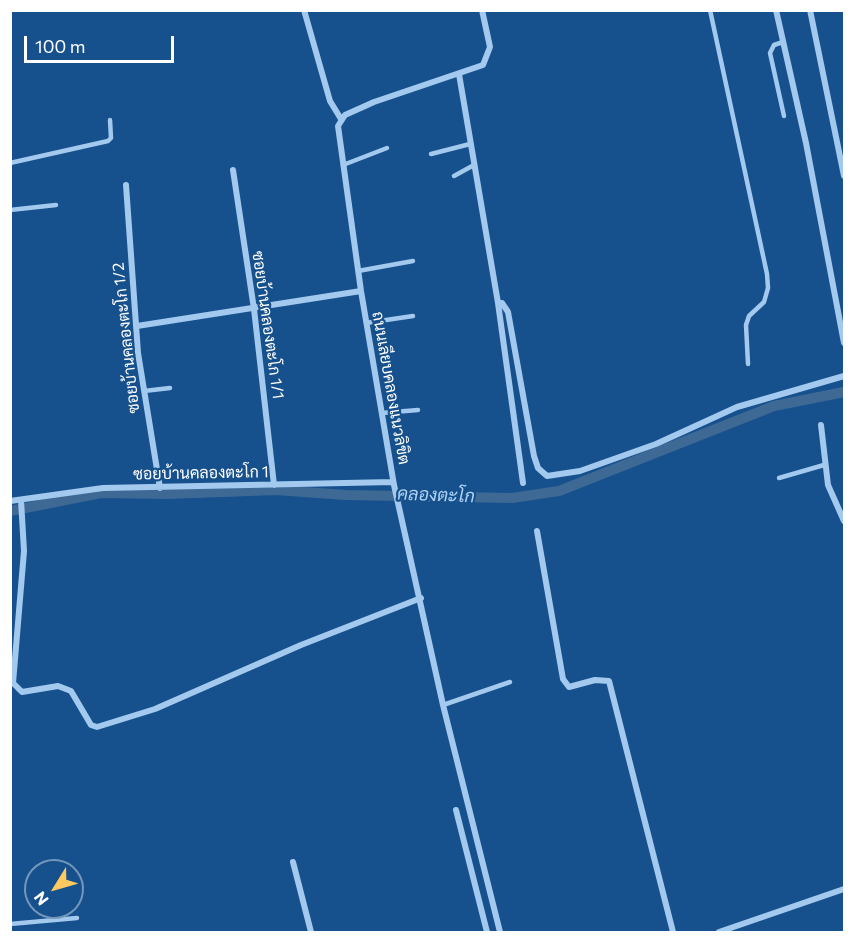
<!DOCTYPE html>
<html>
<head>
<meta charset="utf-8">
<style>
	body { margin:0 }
	#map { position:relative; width:855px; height:943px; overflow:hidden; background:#17518d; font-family:Commissioner,sans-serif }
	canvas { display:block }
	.frame { position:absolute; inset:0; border:12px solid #fff; pointer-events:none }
	.north { position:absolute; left:24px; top:859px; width:60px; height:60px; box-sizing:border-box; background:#17518d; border:2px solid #7497bb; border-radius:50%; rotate:233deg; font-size:16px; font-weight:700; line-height:24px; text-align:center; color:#fff }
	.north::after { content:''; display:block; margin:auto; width:21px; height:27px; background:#ffc961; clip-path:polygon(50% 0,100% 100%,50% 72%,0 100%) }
	.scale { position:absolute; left:24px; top:36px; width:150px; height:27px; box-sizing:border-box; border:3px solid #fff; border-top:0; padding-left:8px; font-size:18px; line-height:21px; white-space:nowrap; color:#fff; -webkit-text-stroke:4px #17518d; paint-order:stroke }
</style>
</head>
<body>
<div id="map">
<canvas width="855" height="943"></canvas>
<div class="frame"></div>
<div class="north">N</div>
<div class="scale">100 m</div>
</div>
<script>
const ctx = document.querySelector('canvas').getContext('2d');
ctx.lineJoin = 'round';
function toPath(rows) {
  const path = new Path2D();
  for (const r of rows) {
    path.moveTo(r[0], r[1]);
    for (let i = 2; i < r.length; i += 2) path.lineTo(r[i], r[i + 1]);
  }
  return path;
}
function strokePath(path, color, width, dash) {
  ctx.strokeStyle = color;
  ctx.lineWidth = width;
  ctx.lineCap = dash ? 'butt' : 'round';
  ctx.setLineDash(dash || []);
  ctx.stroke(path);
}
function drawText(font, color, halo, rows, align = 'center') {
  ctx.font = font + ' Commissioner,Sarabun,sans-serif';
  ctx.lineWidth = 4.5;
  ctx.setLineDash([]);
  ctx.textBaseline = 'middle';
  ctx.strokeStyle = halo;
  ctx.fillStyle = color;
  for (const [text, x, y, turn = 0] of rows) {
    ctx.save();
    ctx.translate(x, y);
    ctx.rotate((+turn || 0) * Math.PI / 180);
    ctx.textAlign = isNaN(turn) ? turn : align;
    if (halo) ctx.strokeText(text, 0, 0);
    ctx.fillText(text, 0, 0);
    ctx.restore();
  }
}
strokePath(toPath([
	[10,511,101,493,168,494,276,490,346,495,512,498,559,491,774,406,844,392]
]), '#3f6995', 10);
strokePath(toPath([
	[710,10,767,274,768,288,764,302,749,316,746,325,748,364],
	[783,42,774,45,770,53,784,116],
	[431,154,470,144],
	[10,163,108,141,111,138,110,120],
	[343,165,387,148],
	[454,176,474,165],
	[10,210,56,205],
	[358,271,413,261],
	[366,323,413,316],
	[144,391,170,388],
	[382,413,418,410],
	[779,478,824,465],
	[443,705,510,682],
	[10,924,77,918]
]), '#a3c9ef', 4.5);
strokePath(toPath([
	[304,10,330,101,341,119],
	[482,10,490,47,483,65,374,102,345,115,338,126,361,291,394,485,443,705,500,932],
	[776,10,806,143,844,343],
	[810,10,844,176],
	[459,74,498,303,523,483],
	[233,170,254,309,274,485],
	[126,185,138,353,160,488],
	[498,303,502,303,508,312,534,456,538,468,547,476,580,471,656,444,737,407,844,376],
	[137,326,361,291],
	[821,425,828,485,844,521],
	[21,500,24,551,13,683,22,692,58,686,71,691,91,725,97,727,155,709,301,645,421,598],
	[10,501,103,488,393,482],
	[537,531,563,679,569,687,595,680,609,681,673,932],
	[456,810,487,932],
	[293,862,311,932],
	[719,932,844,889]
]), '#a3c9ef', 6);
drawText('16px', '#fff', '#17518d', [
	["ซอยบ้านคลองตะโก 1/1",268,325,82],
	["ซอยบ้านคลองตะโก 1/2",126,338,-96],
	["ถนนเลียบคลองแนวลิขิต",391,388,80],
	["ซอยบ้านคลองตะโก 1",201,473,-1]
]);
drawText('italic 18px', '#afd3f6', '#17518d', [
	["คลองตะโก",436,495,2]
]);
</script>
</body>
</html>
